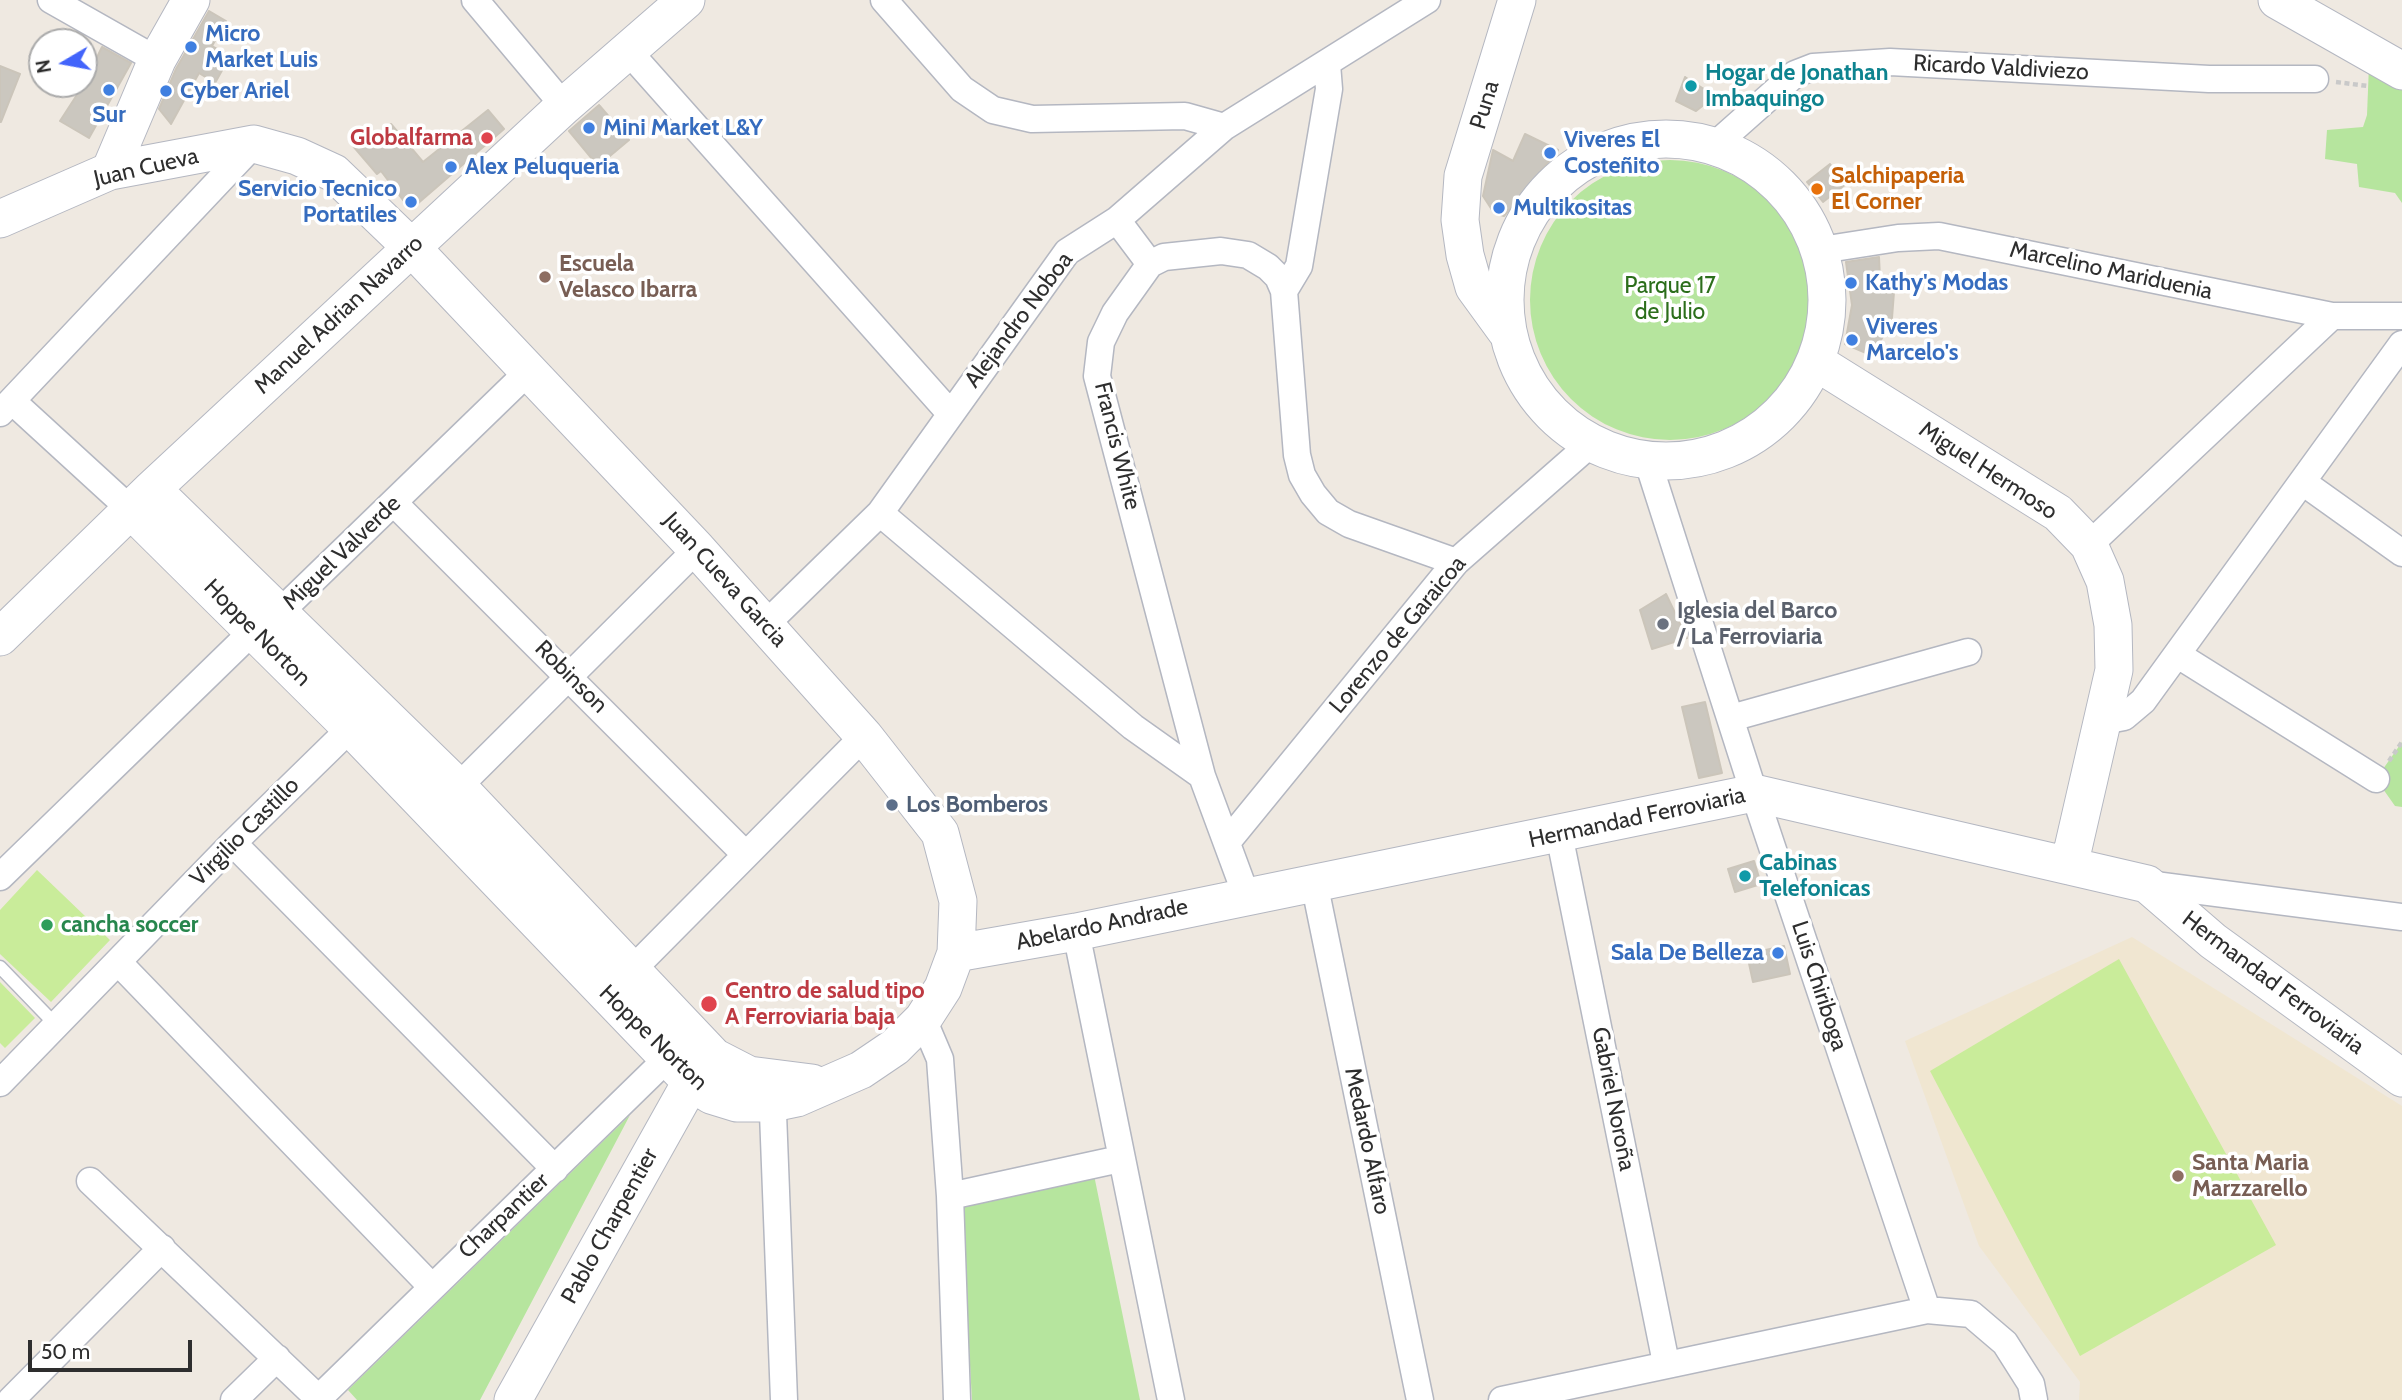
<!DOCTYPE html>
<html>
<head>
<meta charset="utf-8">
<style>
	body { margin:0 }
	#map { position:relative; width:2402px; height:1400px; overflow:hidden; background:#efe9e1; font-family:Cabin,sans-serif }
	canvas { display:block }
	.north { position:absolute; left:28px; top:28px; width:70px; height:70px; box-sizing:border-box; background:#fff; border:2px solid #ababab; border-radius:50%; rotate:260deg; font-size:19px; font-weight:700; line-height:28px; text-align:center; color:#2e2e2e }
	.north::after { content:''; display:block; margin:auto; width:24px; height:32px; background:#4264fb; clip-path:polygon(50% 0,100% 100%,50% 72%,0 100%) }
	.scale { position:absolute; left:28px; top:1340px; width:164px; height:32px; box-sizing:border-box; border:4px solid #2e2e2e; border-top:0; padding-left:9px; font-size:21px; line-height:24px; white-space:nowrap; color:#2e2e2e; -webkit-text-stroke:5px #fff; paint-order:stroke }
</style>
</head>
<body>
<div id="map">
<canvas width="2402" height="1400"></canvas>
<div class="north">N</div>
<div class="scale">50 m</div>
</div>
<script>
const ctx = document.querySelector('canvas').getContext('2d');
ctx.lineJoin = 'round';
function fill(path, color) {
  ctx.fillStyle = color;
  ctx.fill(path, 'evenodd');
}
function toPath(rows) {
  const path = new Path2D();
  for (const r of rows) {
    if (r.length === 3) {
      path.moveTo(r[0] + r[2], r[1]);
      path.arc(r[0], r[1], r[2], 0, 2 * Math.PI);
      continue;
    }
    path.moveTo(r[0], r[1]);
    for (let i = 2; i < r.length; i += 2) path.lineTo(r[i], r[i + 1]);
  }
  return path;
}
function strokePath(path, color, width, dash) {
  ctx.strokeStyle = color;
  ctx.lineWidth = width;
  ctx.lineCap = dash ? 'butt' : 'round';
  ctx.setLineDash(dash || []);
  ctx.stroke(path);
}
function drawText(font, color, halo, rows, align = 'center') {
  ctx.font = font + ' Cabin,sans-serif';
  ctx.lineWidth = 7;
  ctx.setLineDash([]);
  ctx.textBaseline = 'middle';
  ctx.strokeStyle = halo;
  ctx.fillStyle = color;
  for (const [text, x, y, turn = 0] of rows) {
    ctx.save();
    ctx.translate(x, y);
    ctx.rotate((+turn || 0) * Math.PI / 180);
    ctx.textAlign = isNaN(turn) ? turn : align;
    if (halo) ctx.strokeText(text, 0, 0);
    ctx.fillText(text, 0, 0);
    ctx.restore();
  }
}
fill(toPath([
	[2132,937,2402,1106,2402,1400,2079,1400,2080,1382,1979,1246,1905,1041]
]), '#f0e6d1');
fill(toPath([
	[2369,65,2402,83,2402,203,2395,193,2359,187,2357,164,2325,159,2327,130,2363,127,2367,115],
	[1670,300,140],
	[2402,742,2402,807,2395,806,2376,779],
	[630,1115,480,1400,357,1400,348,1390],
	[1094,1175,1140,1400,972,1400,961,1208]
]), '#b6e59e');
fill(toPath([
	[37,870,110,940,51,1002,0,954,0,910],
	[2119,959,2276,1245,2080,1356,1930,1071],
	[0,982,35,1018,5,1048,0,1043]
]), '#c9ec9a');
const building = toPath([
	[209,11,226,21,212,46,230,56,215,83,199,73,171,124,159,109,176,69,209,11],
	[102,47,131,63,89,138,60,121,84,84,102,47],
	[0,66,20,74,1,122,0,122,0,66],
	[1685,77,1715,96,1696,111,1676,101,1685,77],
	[599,105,629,140,598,166,569,131,599,105],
	[488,110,504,129,416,205,406,204,381,171,377,174,353,146,366,134,371,141,391,124,423,162,488,110],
	[1525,134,1558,150,1504,216,1494,213,1483,196,1493,150,1513,161,1525,134],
	[1830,164,1846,184,1823,202,1807,182,1830,164],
	[1879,257,1880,279,1895,279,1892,318,1873,356,1845,344,1852,305,1846,262,1879,257],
	[1666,594,1687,638,1652,649,1640,610,1666,594],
	[1705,702,1722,773,1699,778,1682,707,1705,702],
	[1754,861,1761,884,1735,892,1728,869,1754,861],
	[1784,946,1790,974,1753,982,1747,954,1784,946]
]);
fill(building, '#cbc7bf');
strokePath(building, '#cbc5ba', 2);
const lane = toPath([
	[0,967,56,1025]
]);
const street = toPath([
	[51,0,157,60],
	[475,0,564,106],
	[884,0,962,89,993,110,1032,119,1185,116,1224,127],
	[629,52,949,412],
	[1715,145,1795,74,1813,67,1890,62,2209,79,2315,79],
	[1117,220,1150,264],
	[1821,250,1898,238,1939,236,2332,316,2402,316],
	[1284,291,1299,266,1329,89,1327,64],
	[12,401,130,509],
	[0,413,254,144],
	[1648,462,1754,793,1927,1310],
	[2304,483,2402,553],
	[394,503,745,854],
	[880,513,1133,727,1202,776],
	[2089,545,2332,316],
	[766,624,880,513,1067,252,1117,220,1224,127,1427,0],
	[2178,655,2376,779],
	[1731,718,1968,652],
	[2103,721,2124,717,2143,701,2402,344],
	[458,787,697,549],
	[1559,834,1666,1363],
	[1228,841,1456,562,1587,447],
	[233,843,555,1169],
	[0,877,254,630,278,614,530,370],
	[1314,882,1420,1400],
	[2147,884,2402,917],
	[1246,895,1202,776,1097,376,1101,342,1115,313,1150,264,1164,257,1221,251,1248,255,1268,267,1278,277,1284,291,1297,455,1302,475,1313,494,1328,512,1349,524,1456,562],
	[1076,932,1171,1400],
	[118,962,431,1286],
	[632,970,864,736],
	[923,1019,940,1059,950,1196,957,1400],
	[0,1083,233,843,363,716],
	[772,1087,784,1400],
	[90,1181,320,1400],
	[950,1196,1120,1159],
	[318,1399,680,1046],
	[11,1400,162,1248],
	[234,1400,277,1358],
	[1502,1400,1927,1310,1971,1314,2005,1343,2031,1384,2034,1400]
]);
const secondary = toPath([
	[2277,0,2402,71],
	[1666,300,161],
	[110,171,157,60,191,0],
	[0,219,110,171,254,144,297,156,334,173,412,248,697,549,864,736,940,833,958,901,956,953,943,988,923,1019,895,1047,861,1070,797,1098,773,1103,737,1103,711,1095,691,1082,351,728,130,509],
	[1506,331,1474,287,1465,255,1460,220,1463,176,1517,0],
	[1816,362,2058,513,2089,545,2105,581,2113,625,2114,670,2069,866],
	[152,489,458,787,714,1057,749,1075,812,1083],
	[0,637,152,489,564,106,686,0],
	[956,953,1076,932,1754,793,2147,884,2213,941,2402,1078],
	[513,1400,691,1082,707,1065]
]);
strokePath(lane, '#b4b7c1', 15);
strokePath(street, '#b4b7c1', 29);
strokePath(secondary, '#b4b7c1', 39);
strokePath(toPath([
	[2336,82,2368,86],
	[2389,761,2402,742]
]), '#c9c9c9', 4.5, [5, 3.5]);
strokePath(lane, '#fff', 12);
strokePath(street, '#fff', 26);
strokePath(secondary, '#fff', 37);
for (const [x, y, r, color] of [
	[191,47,7,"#3f7fe0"],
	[1691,86,7,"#0f9aa8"],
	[109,90,7,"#3f7fe0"],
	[166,91,7,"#3f7fe0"],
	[589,128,7,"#3f7fe0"],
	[487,138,7,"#e0444e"],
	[1550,153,7,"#3f7fe0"],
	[451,167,7,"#3f7fe0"],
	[1817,189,7,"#e8710a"],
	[411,202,7,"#3f7fe0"],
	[1499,208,7,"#3f7fe0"],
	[545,277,7,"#8d6e63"],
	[1851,283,7,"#3f7fe0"],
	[1852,340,7,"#3f7fe0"],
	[1663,624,7,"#6b7280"],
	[892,805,7,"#5c6f8a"],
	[1745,876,7,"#0f9aa8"],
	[47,925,7,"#2e9e5b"],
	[1778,953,7,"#3f7fe0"],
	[709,1004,9,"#e0444e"],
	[2178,1176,7,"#8d6e63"]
]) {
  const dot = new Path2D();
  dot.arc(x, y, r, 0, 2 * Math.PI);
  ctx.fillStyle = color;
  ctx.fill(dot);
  strokePath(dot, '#fff', 2.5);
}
drawText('bold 23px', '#366cbe', '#fff', [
	["Micro",205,34],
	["Market Luis",205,60],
	["Cyber Ariel",180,91],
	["Sur",109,115,"center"],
	["Mini Market L&Y",603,128],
	["Viveres El",1564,140],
	["Costeñito",1564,166],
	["Alex Peluqueria",465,167],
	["Servicio Tecnico",397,189,"right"],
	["Portatiles",397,215,"right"],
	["Multikositas",1513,208],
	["Kathy's Modas",1865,283],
	["Viveres",1866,327],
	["Marcelo's",1866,353],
	["Sala De Belleza",1764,953,"right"]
], 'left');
drawText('23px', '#2e2e2e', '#fff', [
	["Ricardo Valdiviezo",2001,68,3],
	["Puna",1485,105,-73],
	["Juan Cueva",146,168,-13],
	["Marcelino Mariduenia",2111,271,12],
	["Manuel Adrian Navarro",339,315,-43],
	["Alejandro Noboa",1019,320,-53],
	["Francis White",1117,446,76],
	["Miguel Hermoso",1988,471,33],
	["Miguel Valverde",342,553,-44],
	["Juan Cueva Garcia",725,580,48],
	["Hoppe Norton",257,633,45],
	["Lorenzo de Garaicoa",1398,635,-50],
	["Robinson",571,677,45],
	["Hermandad Ferroviaria",1637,818,-12],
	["Virgilio Castillo",245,832,-45],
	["Abelardo Andrade",1102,925,-12],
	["Hermandad Ferroviaria",2273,983,37],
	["Luis Chiriboga",1819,986,72],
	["Hoppe Norton",653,1038,44],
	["Gabriel Noroña",1613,1099,79],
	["Medardo Alfaro",1367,1141,78],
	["Charpantier",504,1216,-43],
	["Pablo Charpentier",610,1226,-61]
]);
drawText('bold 23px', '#0d838f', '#fff', [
	["Hogar de Jonathan",1705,73],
	["Imbaquingo",1705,99],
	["Cabinas",1759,863],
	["Telefonicas",1759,889]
], 'left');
drawText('bold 23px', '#be3a42', '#fff', [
	["Globalfarma",473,138],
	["Centro de salud tipo",725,991,"left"],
	["A Ferroviaria baja",725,1017,"left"]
], 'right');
drawText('bold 23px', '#c56008', '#fff', [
	["Salchipaperia",1831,176],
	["El Corner",1831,202]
], 'left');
drawText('bold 23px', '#785e54', '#fff', [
	["Escuela",559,264],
	["Velasco Ibarra",559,290],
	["Santa Maria",2192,1163],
	["Marzzarello",2192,1189]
], 'left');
drawText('23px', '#2c6e1b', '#fff', [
	["Parque 17",1670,286],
	["de Julio",1670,312]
]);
drawText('bold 23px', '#5b616d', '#fff', [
	["Iglesia del Barco",1677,611],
	["/ La Ferroviaria",1677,637]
], 'left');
drawText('bold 23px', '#4e5e75', '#fff', [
	["Los Bomberos",906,805]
], 'left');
drawText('bold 23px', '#27864d', '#fff', [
	["cancha soccer",61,925]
], 'left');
</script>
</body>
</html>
